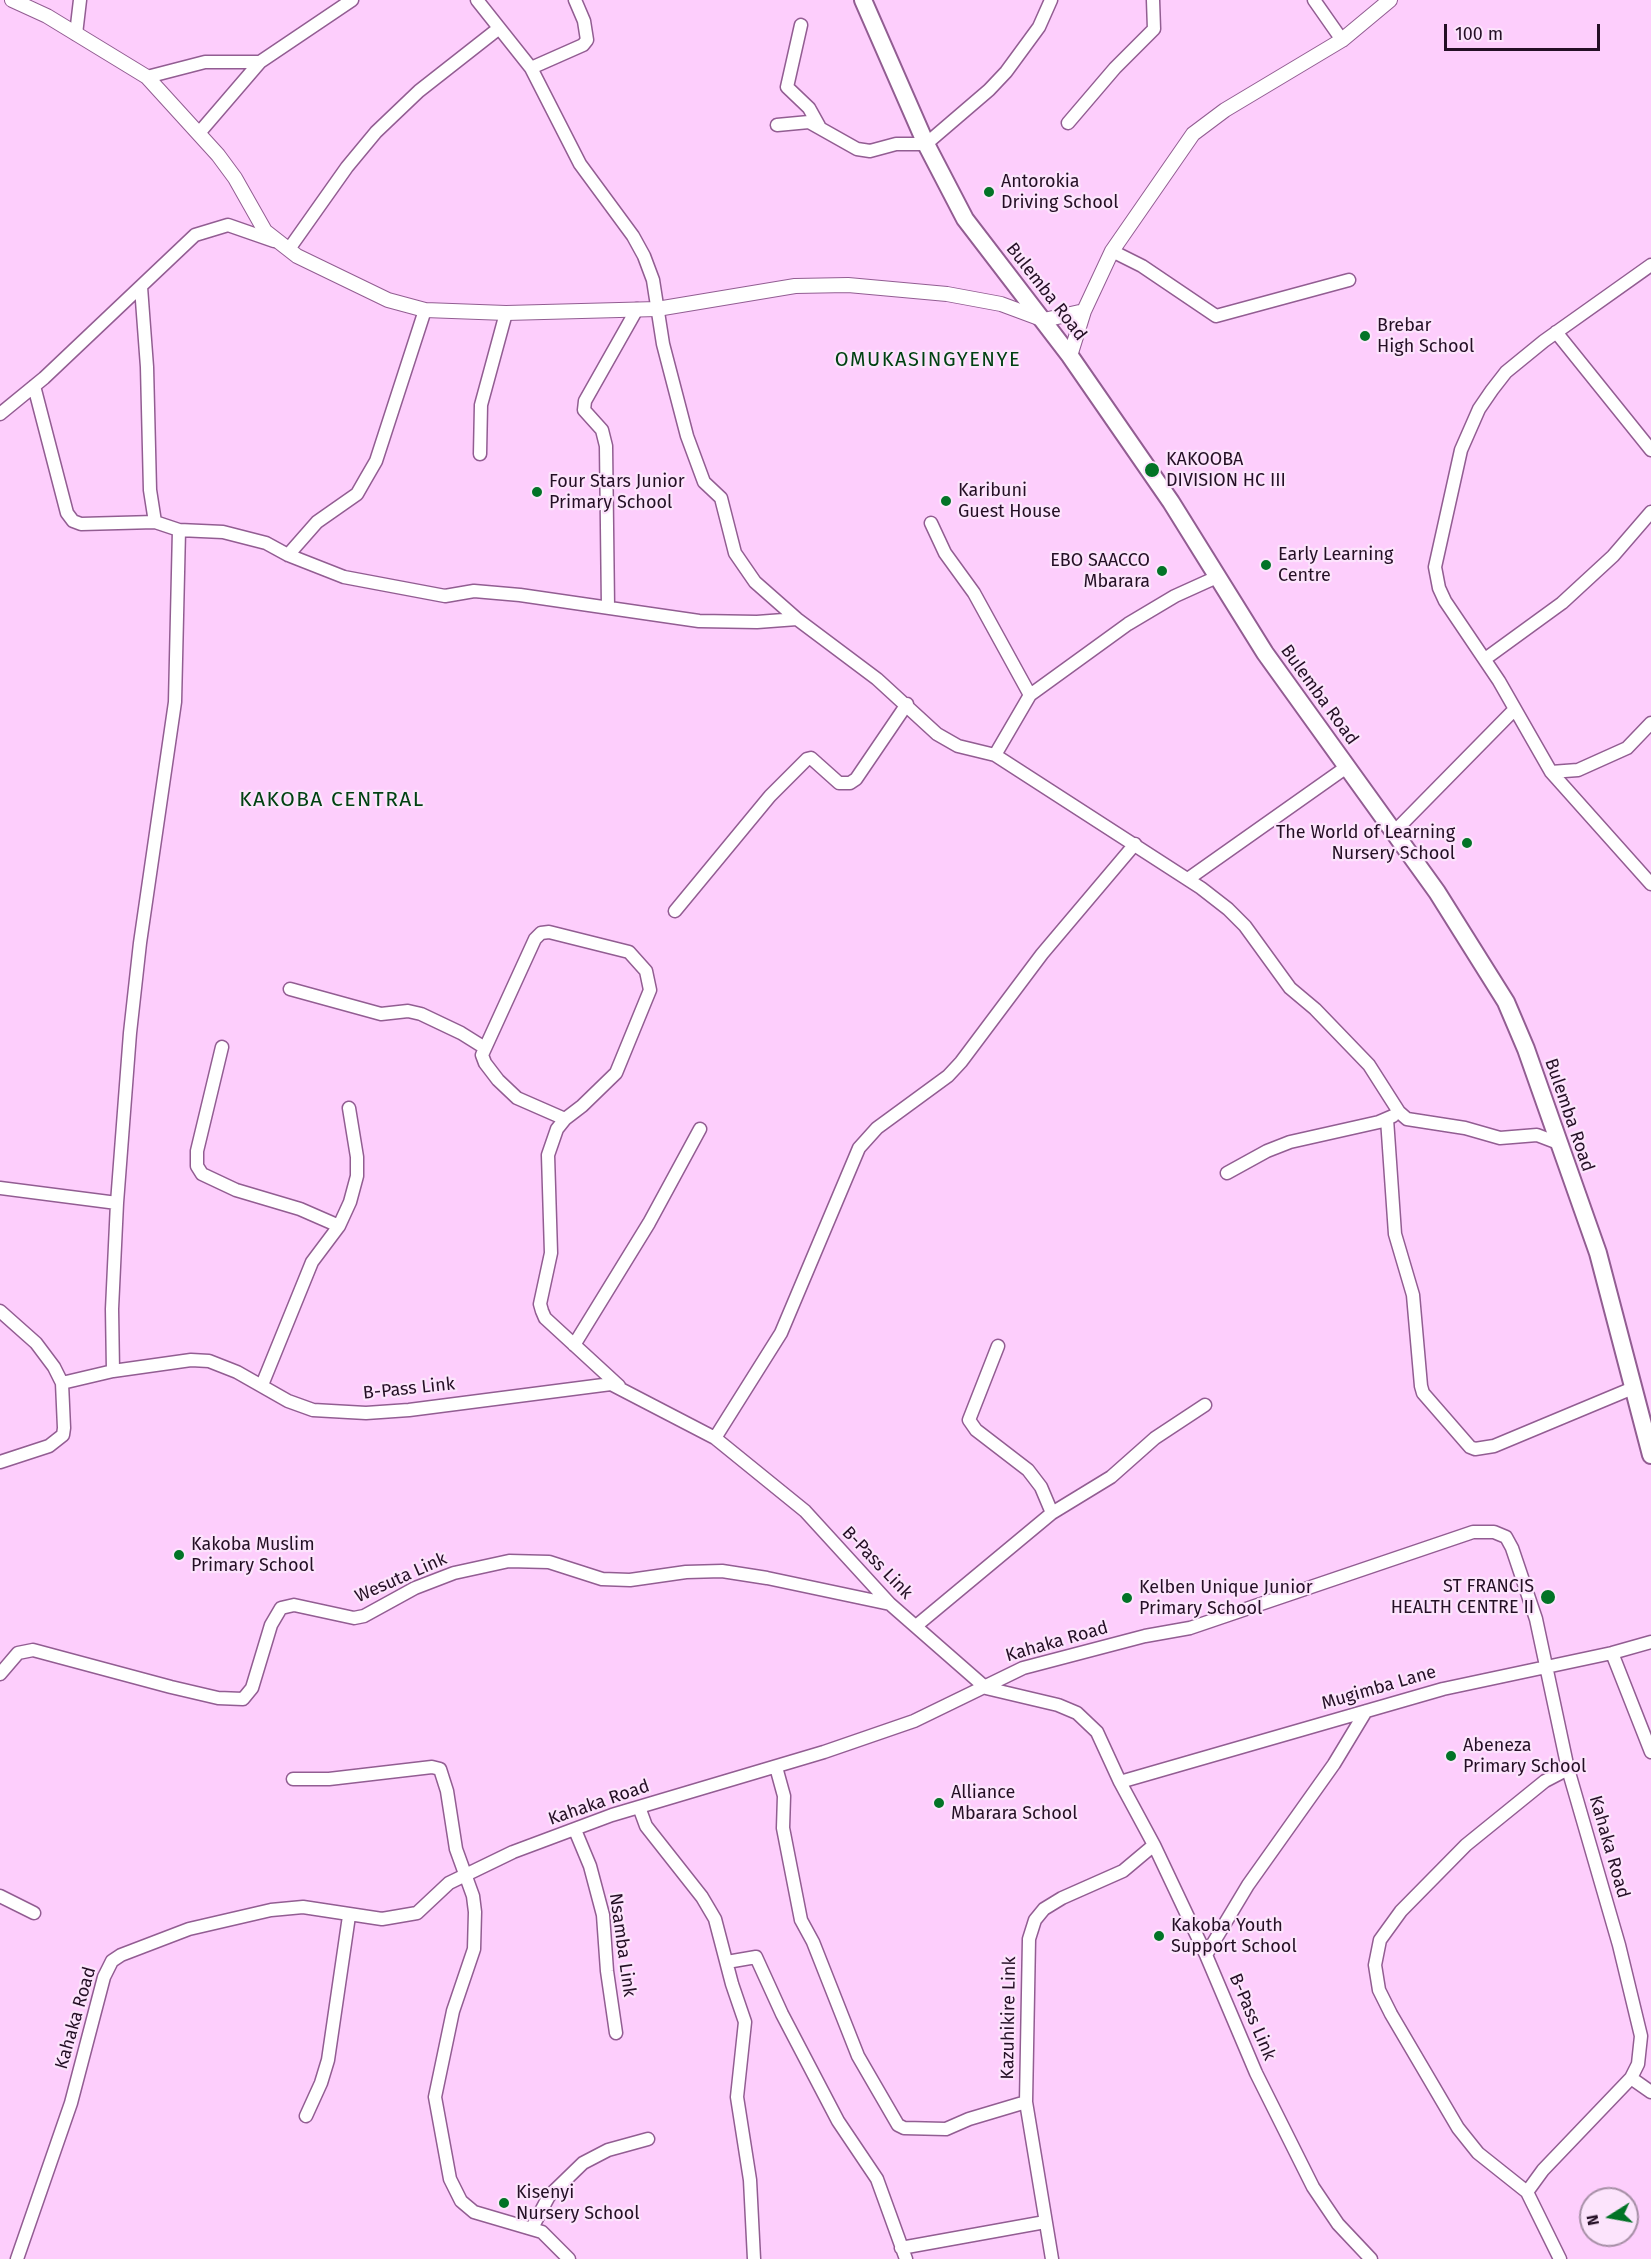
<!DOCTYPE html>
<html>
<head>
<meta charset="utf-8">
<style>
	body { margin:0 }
	#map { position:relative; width:1651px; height:2259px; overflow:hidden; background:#fdcefc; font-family:"Fira Sans",sans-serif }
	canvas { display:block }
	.north { position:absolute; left:1579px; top:2187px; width:60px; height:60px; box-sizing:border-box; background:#fce4fc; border:2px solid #a68fa6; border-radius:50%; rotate:259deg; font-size:16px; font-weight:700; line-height:24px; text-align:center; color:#240f25 }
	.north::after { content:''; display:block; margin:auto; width:21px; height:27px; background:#027326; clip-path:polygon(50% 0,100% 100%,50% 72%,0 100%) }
	.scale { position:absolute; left:1444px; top:24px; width:156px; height:27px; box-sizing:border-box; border:3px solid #240f25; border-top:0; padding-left:8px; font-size:18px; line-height:21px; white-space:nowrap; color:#240f25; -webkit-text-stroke:4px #fce4fc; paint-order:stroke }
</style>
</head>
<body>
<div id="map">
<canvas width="1651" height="2259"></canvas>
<div class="north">N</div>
<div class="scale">100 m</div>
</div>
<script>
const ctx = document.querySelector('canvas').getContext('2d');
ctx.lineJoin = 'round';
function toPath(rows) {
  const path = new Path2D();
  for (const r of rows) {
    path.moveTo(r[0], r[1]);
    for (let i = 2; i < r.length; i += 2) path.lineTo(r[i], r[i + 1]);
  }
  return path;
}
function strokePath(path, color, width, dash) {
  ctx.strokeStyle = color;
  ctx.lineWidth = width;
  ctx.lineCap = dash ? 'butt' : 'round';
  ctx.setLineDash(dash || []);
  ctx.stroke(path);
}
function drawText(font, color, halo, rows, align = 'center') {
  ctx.font = font + ' "Fira Sans",sans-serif';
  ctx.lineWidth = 4.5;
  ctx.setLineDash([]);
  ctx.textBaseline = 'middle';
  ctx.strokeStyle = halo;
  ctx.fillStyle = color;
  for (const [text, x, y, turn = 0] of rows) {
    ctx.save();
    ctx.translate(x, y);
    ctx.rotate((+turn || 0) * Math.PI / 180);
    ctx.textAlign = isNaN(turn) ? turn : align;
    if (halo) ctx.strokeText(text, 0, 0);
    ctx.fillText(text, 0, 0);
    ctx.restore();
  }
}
const minor = toPath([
	[477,0,531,68,580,164,633,236,644,256,653,280,663,344,687,436,704,482,721,498,735,553,755,582,797,619,877,679,937,734,958,746,995,755,1201,888,1228,909,1245,926,1290,988,1315,1009,1369,1065,1399,1112,1407,1119,1465,1128,1500,1138,1537,1135,1558,1143],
	[1314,0,1342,40],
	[801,25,787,87,809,108,819,126],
	[76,34,80,0],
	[531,68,583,45,587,40,584,21,575,0],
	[147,77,205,62,260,62],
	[1068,123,1115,68,1154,29,1153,0],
	[777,125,809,122,857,149,870,151,896,144,926,144,989,90,1006,72,1039,27,1051,0],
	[199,133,260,62,352,0],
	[289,249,347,167,376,132,419,91,498,29],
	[1112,251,1142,266,1216,316,1349,280],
	[1651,265,1544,341,1506,372,1492,390,1479,409,1461,450,1435,567,1439,588,1445,601,1499,681,1551,772,1651,884],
	[1556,332,1651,450],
	[34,386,67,513,73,521,81,524,155,522],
	[0,414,44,378,195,235,228,225,274,241],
	[480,454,481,405,506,313],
	[931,523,945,553,974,593,1030,695],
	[179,530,223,532,266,543,288,555,344,577,445,596,474,591,520,595,699,621,757,622,797,619],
	[288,555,317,522,357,494,365,480,376,461,425,310],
	[608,607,606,446,602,430,584,410,585,401,637,309],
	[1485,659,1562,603,1613,556,1651,512],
	[995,755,1030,695,1128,624,1175,596,1217,577],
	[1551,772,1578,770,1627,748,1651,723],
	[1394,832,1514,710],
	[1188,879,1348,766],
	[675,911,770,796,807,759,811,758,839,783,850,783,856,779,907,704],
	[290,989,381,1014,408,1011,421,1014,461,1033,485,1048],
	[222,1047,197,1151,197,1166,202,1174,236,1190,300,1209,339,1226],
	[565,1119,517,1098,498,1080,485,1063,482,1055,535,939,541,933,549,932,629,952,646,971,650,990,616,1073,582,1106,565,1119,557,1129,548,1155,551,1253,540,1304,542,1311,545,1318,619,1386],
	[1387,1119,1395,1234,1413,1295,1421,1386,1423,1393,1470,1447,1475,1449,1494,1446,1633,1388],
	[1227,1173,1267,1151,1290,1142,1379,1122,1393,1116],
	[0,1188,117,1203],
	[0,1311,36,1343,54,1367,62,1383,64,1428,63,1435,49,1446,0,1462],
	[574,1345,649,1223,700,1129],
	[998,1346,969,1420,976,1430,1028,1470,1041,1487,1052,1513],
	[113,1371,112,1309,117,1203,130,1033,140,943,175,702,179,530,155,522,150,490,147,367,141,287],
	[62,1383,113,1371,191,1360,209,1361,237,1372,288,1401,313,1410,366,1413,409,1410,611,1384,715,1438,805,1511,890,1604,986,1688,1058,1705,1077,1713,1097,1732,1120,1782,1154,1845,1206,1955,1256,2073,1313,2187,1338,2224,1371,2259],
	[262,1385,312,1262,339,1226,350,1202,357,1176,357,1157,349,1108],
	[715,1438,781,1333,859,1148,877,1128,948,1076,961,1062,1042,954,1135,844],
	[916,1626,1052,1513,1111,1477,1155,1438,1205,1405],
	[1612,1653,1651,1752],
	[0,1674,18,1653,33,1650,171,1687,218,1698,243,1699,252,1688,271,1625,281,1608,294,1605,354,1618,364,1616,415,1588,454,1573,509,1561,549,1562,602,1579,630,1580,686,1572,722,1571,767,1578,890,1604],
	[776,1767,784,1796,783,1828,801,1920,813,1942,858,2056,898,2125,904,2128,946,2129,969,2119,1026,2102],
	[293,1779,329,1779,432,1767,440,1769,447,1791,456,1849,473,1896,475,1912,474,1949,453,2011,435,2097,450,2179,461,2201,474,2212,542,2232,569,2259],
	[1120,1782,1443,1689,1612,1653,1651,1642],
	[639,1807,646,1826,702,1897,715,1919,732,1984,745,2022,737,2097,750,2180,754,2259],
	[575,1830,590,1866,603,1915,607,1971,616,2033],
	[0,1896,34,1913],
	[1206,1955,1248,1885,1334,1764,1366,1711],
	[727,1962,756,1957,782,2014,838,2121,877,2179,906,2259],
	[1631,2078,1651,2092],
	[306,2116,321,2083,328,2060,349,1916],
	[1527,2192,1478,2153,1458,2128,1391,2014,1379,1990,1375,1965,1380,1940,1401,1911,1466,1845,1545,1781,1568,1769],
	[532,2228,549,2196,583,2163,608,2150,648,2139],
	[901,2248,1045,2222],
	[17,2259,71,2103,104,1977,112,1961,121,1955,189,1929,271,1910,303,1907,382,1919,417,1913,449,1883,513,1852,612,1815,824,1752,914,1721,1023,1668,1145,1636,1190,1628,1473,1532,1494,1532,1506,1537,1512,1548,1536,1619,1568,1769,1619,1945,1641,2036,1638,2064,1631,2078,1543,2170,1527,2192,1560,2259],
	[1052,2259,1026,2102,1029,1939,1035,1920,1044,1909,1062,1898,1123,1871,1154,1845]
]);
const tertiary = toPath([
	[12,0,47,16,147,77,218,155,235,178,265,231,297,256,388,300,425,310,506,313,657,309,795,286,848,285,947,294,1001,304,1044,320,1084,311],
	[1070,356,1084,311,1112,251,1193,134,1225,110,1342,40,1390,0]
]);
const secondary = toPath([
	[863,0,926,144,965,219,1070,356,1171,502,1265,653,1437,892,1506,1002,1526,1049,1598,1253,1651,1455]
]);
strokePath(minor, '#925d92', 15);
strokePath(tertiary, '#925d92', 16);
strokePath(secondary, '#925d92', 20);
strokePath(minor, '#fff', 12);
strokePath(tertiary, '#fff', 14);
strokePath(secondary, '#fff', 16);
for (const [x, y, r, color] of [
	[989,192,6,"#027326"],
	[1365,336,6,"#027326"],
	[1152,470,8,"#027326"],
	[537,492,6,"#027326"],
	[946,501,6,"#027326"],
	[1266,565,6,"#027326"],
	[1162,571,6,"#027326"],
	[1467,843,6,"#027326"],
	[179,1555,6,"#027326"],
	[1548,1597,8,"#027326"],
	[1127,1598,6,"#027326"],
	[1451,1756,6,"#027326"],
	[939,1803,6,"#027326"],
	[1159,1936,6,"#027326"],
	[504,2203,6,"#027326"]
]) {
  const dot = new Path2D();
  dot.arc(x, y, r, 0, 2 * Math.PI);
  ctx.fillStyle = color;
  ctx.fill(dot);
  strokePath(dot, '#fce4fc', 2);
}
drawText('18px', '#240f25', '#fce4fc', [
	["Antorokia",1001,182],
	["Driving School",1001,203],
	["Brebar",1377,326],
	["High School",1377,347],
	["KAKOOBA",1166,460],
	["DIVISION HC III",1166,481],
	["Four Stars Junior",549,482],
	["Primary School",549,503],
	["Karibuni",958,491],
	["Guest House",958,512],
	["Early Learning",1278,555],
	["Centre",1278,576],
	["EBO SAACCO",1150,561,"right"],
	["Mbarara",1150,582,"right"],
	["The World of Learning",1455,833,"right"],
	["Nursery School",1455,854,"right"],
	["Kakoba Muslim",191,1545],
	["Primary School",191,1566],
	["ST FRANCIS",1534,1587,"right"],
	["HEALTH CENTRE II",1534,1608,"right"],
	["Kelben Unique Junior",1139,1588],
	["Primary School",1139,1609],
	["Abeneza",1463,1746],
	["Primary School",1463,1767],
	["Alliance",951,1793],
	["Mbarara School",951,1814],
	["Kakoba Youth",1171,1926],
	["Support School",1171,1947],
	["Kisenyi",516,2193],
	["Nursery School",516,2214]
], 'left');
drawText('18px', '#240f25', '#fce4fc', [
	["Bulemba Road",1046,292,52],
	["Bulemba Road",1319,695,54],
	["Bulemba Road",1569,1115,71],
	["B-Pass Link",409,1389,-6],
	["B-Pass Link",877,1563,46],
	["Wesuta Link",401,1578,-24],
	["Kahaka Road",1057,1642,-16],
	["Mugimba Lane",1379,1688,-16],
	["Kahaka Road",599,1803,-19],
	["Kahaka Road",1609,1847,74],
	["Nsamba Link",622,1945,82],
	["B-Pass Link",1252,2017,67],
	["Kahaka Road",76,2018,-74],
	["Kazuhikire Link",1009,2018,-89]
]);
ctx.letterSpacing = '1.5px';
drawText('20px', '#004212', '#fce4fc', [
	["OMUKASINGYENYE",928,360]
]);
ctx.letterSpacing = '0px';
ctx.letterSpacing = '1.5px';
drawText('21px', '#004212', '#fce4fc', [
	["KAKOBA CENTRAL",332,800]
]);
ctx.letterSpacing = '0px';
</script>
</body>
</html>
